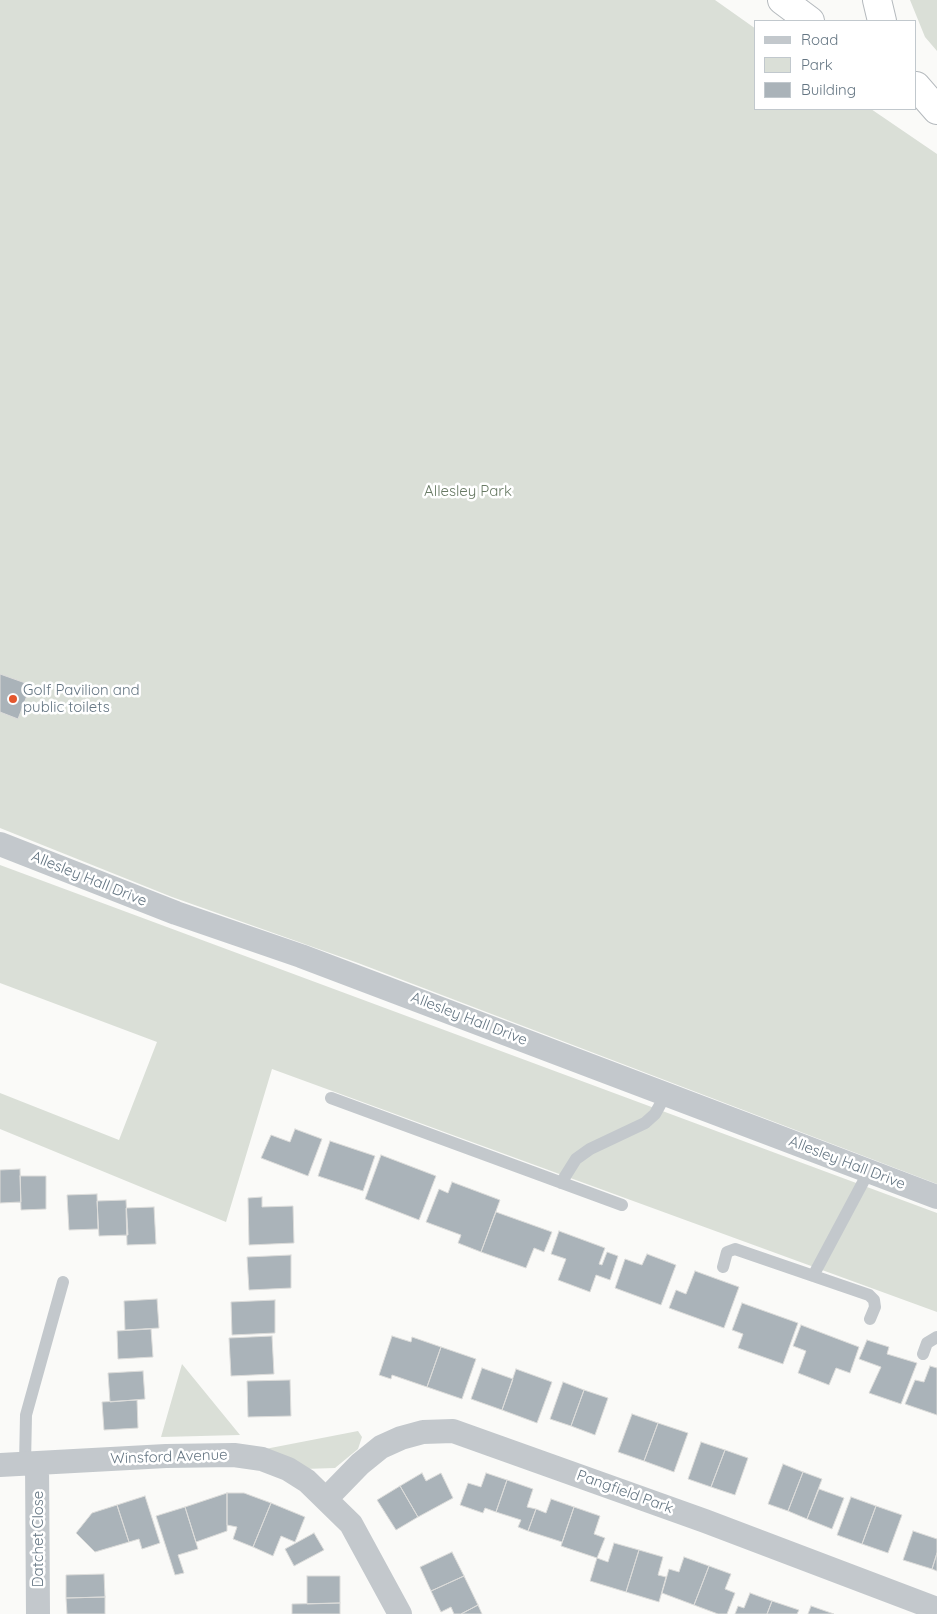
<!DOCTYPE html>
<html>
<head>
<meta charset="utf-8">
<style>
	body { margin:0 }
	#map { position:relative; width:937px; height:1614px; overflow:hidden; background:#fafaf8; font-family:Quicksand,sans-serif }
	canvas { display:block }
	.legend { position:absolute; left:754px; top:20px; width:162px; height:90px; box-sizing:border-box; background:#fff; border:1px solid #c1c8cd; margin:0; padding:6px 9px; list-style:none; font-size:15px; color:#657683 }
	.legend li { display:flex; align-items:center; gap:10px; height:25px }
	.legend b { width:25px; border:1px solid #c1c8cd }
</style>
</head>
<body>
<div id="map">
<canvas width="937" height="1614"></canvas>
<ul class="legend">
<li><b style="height:6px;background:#c3c8cc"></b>Road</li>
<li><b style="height:14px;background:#dadfd7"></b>Park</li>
<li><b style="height:14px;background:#aab3b9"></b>Building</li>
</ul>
</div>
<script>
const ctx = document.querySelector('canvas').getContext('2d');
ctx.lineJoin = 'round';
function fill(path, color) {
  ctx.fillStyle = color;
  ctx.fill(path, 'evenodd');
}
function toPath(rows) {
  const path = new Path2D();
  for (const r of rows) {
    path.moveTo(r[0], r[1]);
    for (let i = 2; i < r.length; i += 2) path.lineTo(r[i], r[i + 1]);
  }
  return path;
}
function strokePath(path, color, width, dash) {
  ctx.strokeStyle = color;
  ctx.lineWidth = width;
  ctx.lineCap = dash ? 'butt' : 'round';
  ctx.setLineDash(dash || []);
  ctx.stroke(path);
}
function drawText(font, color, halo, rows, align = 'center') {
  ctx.font = font + ' Quicksand,sans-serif';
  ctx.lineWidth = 5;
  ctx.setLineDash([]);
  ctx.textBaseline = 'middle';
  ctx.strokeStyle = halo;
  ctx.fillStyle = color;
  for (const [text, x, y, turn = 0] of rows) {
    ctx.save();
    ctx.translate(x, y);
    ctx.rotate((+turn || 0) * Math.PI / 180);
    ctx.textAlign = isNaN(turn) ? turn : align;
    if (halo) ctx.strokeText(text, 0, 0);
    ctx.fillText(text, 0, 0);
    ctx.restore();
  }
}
fill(toPath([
	[0,0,715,0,756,29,756,109,871,109,937,154,937,1184,358,963,172,897,0,828],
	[910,0,937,0,937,51,925,37],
	[0,865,937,1213,937,1312,272,1069,226,1222,0,1129,0,1093,119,1140,157,1042,0,983],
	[182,1364,240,1435,161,1437],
	[358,1431,362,1437,358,1449,335,1468,304,1469,260,1450]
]), '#dadfd7');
const building = toPath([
	[0,674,31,685,18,719,0,712,0,674],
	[295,1129,322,1139,308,1176,261,1158,271,1135,290,1142,295,1129],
	[330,1141,375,1156,363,1191,318,1176,330,1141],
	[381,1155,436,1176,419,1220,365,1199,381,1155],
	[20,1169,21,1202,0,1203,0,1170,20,1169],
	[20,1176,46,1176,46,1209,21,1210,20,1176],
	[452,1182,500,1200,481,1252,458,1243,461,1235,426,1222,439,1189,448,1193,452,1182],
	[97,1194,98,1229,69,1230,67,1195,97,1194],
	[262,1197,262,1207,293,1206,294,1243,249,1245,248,1198,262,1197],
	[126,1200,128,1235,99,1236,97,1201,126,1200],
	[154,1207,156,1244,127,1245,126,1208,154,1207],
	[496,1212,552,1232,544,1252,534,1248,526,1268,481,1252,496,1212],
	[559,1231,605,1248,599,1264,602,1265,607,1252,618,1256,610,1280,596,1275,590,1292,558,1280,566,1259,551,1254,559,1231],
	[647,1254,676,1265,661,1305,615,1288,625,1259,642,1265,647,1254],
	[291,1255,291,1288,249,1290,247,1257,291,1255],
	[695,1271,739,1287,724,1328,669,1308,676,1290,686,1294,695,1271],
	[157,1299,159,1328,125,1330,124,1301,157,1299],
	[275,1300,275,1333,232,1335,231,1302,275,1300],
	[742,1303,798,1323,783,1364,738,1348,743,1334,732,1330,742,1303],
	[801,1325,859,1347,850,1373,836,1368,829,1385,798,1373,806,1351,793,1346,801,1325],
	[151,1329,153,1357,118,1359,117,1331,151,1329],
	[272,1336,274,1374,231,1376,229,1338,272,1336],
	[392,1336,411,1342,412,1337,441,1347,427,1387,392,1375,391,1379,379,1375,392,1336],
	[867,1340,889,1347,887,1354,917,1363,901,1404,869,1393,881,1367,859,1359,867,1340],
	[441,1347,476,1359,462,1399,427,1387,441,1347],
	[930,1366,937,1368,937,1415,905,1404,915,1380,924,1382,930,1366],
	[482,1368,513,1379,502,1410,471,1399,482,1368],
	[516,1369,552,1382,537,1423,502,1410,516,1369],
	[143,1371,145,1399,110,1402,108,1373,143,1371],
	[290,1380,291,1416,248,1417,247,1381,290,1380],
	[563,1382,584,1390,571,1426,550,1419,563,1382],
	[584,1390,608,1398,595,1435,571,1426,584,1390],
	[137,1400,138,1428,104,1430,102,1402,137,1400],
	[632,1414,658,1423,644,1461,618,1452,632,1414],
	[658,1423,688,1433,674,1472,644,1461,658,1423],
	[701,1442,725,1450,711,1487,688,1479,701,1442],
	[725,1450,748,1458,735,1495,711,1487,725,1450],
	[783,1464,803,1472,788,1511,768,1504,783,1464],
	[803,1472,822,1479,807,1519,788,1511,803,1472],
	[422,1473,426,1481,441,1473,453,1498,418,1517,400,1486,422,1473],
	[486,1473,507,1480,496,1512,485,1508,483,1513,460,1505,468,1483,481,1487,486,1473],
	[507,1480,533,1489,527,1507,536,1509,528,1531,518,1527,521,1520,496,1512,507,1480],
	[400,1486,418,1517,396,1530,377,1500,400,1486],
	[819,1489,844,1498,832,1529,807,1519,819,1489],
	[227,1493,244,1493,271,1503,253,1547,233,1539,237,1527,227,1525,227,1493],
	[227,1493,227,1531,196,1542,185,1507,227,1493],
	[145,1496,160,1543,142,1549,139,1539,129,1542,117,1505,145,1496],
	[851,1497,876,1506,862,1544,837,1535,851,1497],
	[551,1499,574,1507,562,1542,528,1531,536,1509,546,1513,551,1499],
	[271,1503,305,1517,295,1542,281,1536,273,1556,253,1547,271,1503],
	[117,1505,129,1542,95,1552,76,1533,92,1513,117,1505],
	[876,1506,902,1515,888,1553,862,1544,876,1506],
	[185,1507,198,1549,178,1555,184,1573,175,1575,156,1516,185,1507],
	[574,1507,600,1516,594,1534,605,1538,597,1558,561,1546,574,1507],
	[913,1531,937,1539,937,1553,932,1569,903,1560,913,1531],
	[314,1533,324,1550,294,1566,285,1549,314,1533],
	[614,1543,639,1550,626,1592,590,1581,597,1558,608,1562,614,1543],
	[639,1550,663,1557,658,1575,666,1577,659,1602,626,1592,639,1550],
	[452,1552,464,1576,431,1591,420,1567,452,1552],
	[937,1553,937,1571,932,1569,937,1553],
	[684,1557,709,1566,694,1605,662,1593,669,1569,679,1572,684,1557],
	[709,1566,731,1574,725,1589,735,1593,727,1614,718,1614,694,1605,709,1566],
	[104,1574,105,1597,66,1598,66,1575,104,1574],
	[307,1576,340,1576,340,1603,307,1604,307,1576],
	[464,1576,478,1605,461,1614,454,1614,451,1607,441,1612,431,1591,464,1576],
	[750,1593,772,1601,767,1614,735,1614,738,1606,744,1608,750,1593],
	[105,1597,105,1614,67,1614,66,1598,105,1597],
	[772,1601,799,1610,797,1614,767,1614,772,1601],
	[340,1603,340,1614,292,1614,292,1604,340,1603],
	[478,1605,482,1614,461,1614,478,1605],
	[811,1606,814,1607,834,1614,808,1614,811,1606]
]);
fill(building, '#aab3b9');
strokePath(building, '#dcdcda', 1);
const trunk = toPath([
	[782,0,810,21],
	[877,0,882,21],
	[916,86,937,110]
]);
strokePath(trunk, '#b4b9bd', 30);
strokePath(toPath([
	[331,1098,622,1205],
	[561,1183,576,1159,590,1149,645,1123,655,1114,666,1094],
	[723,1267,727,1252,735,1249,869,1295,874,1300,875,1307,870,1319],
	[813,1276,869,1171],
	[923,1354,927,1343,937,1337],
	[25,1464,26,1415,63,1282]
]), '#c3c8cc', 12);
strokePath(toPath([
	[0,844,176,913,301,956,937,1197],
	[37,1463,38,1614],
	[0,1465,166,1456,234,1455,262,1459,288,1469,307,1481,351,1524,400,1614],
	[326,1499,360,1464,381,1447,401,1438,423,1432,453,1431,705,1521,937,1609]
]), '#c3c8cc', 24);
strokePath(trunk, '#fff', 28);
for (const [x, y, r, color] of [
	[13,699,5,"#e4572e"]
]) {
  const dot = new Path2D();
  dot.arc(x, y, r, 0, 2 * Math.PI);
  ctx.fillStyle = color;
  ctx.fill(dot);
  strokePath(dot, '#fff', 2);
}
drawText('15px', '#687a64', '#fff', [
	["Allesley Park",468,491]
]);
drawText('15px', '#657683', '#fff', [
	["Golf Pavilion and",23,690],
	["public toilets",23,707]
], 'left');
drawText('15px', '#657683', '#fff', [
	["Allesley Hall Drive",89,879,22],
	["Allesley Hall Drive",469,1019,21],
	["Allesley Hall Drive",847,1163,21],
	["Winsford Avenue",169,1457,-2],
	["Pangfield Park",625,1492,20],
	["Datchet Close",38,1539,-90]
]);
</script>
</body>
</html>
